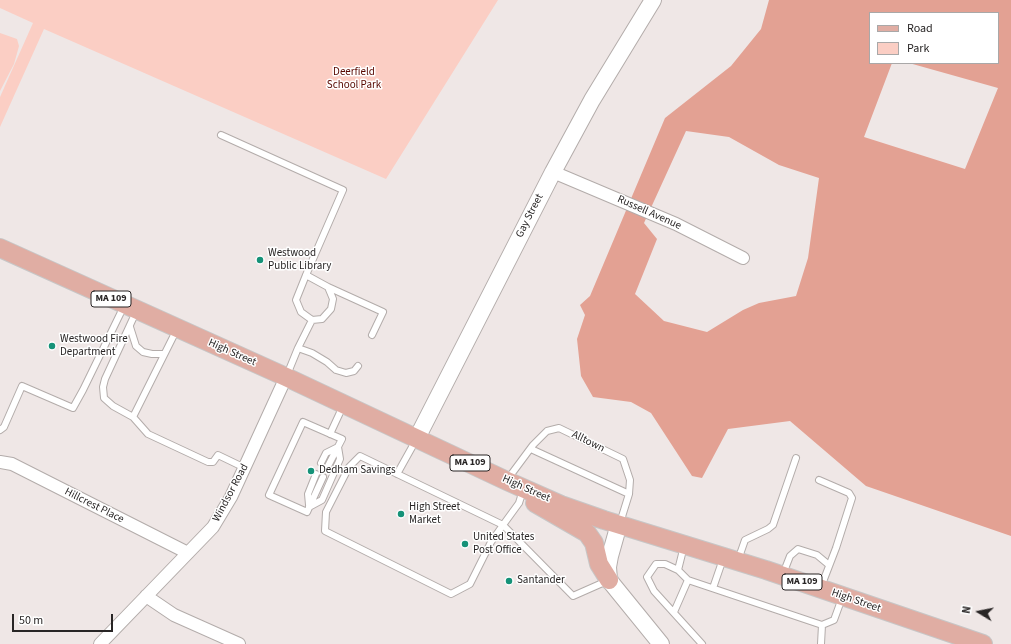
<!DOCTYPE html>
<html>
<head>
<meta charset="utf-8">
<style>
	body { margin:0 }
	#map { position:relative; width:1011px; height:644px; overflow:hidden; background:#efe7e6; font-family:"Source Sans 3",sans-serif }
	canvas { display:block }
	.legend { position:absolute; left:869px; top:12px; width:130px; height:52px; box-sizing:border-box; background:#fff; border:1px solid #a9a8a8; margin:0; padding:5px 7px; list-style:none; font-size:12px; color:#282525 }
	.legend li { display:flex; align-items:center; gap:8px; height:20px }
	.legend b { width:20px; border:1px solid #a9a8a8 }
	.north { position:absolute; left:959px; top:592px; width:40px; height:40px; -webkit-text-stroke:3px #fff; paint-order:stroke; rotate:280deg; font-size:11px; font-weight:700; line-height:16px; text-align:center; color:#282525 }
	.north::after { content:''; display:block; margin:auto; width:14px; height:18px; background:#282525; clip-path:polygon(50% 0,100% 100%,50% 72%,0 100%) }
	.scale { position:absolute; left:12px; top:614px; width:101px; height:18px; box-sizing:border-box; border:2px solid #282525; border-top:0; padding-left:5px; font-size:12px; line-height:14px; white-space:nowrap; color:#282525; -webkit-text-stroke:3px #fff; paint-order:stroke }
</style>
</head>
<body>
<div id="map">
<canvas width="1011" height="644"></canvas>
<ul class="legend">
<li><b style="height:5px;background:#e0ada3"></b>Road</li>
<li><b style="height:11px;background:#fbcec4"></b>Park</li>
</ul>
<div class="north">N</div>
<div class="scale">50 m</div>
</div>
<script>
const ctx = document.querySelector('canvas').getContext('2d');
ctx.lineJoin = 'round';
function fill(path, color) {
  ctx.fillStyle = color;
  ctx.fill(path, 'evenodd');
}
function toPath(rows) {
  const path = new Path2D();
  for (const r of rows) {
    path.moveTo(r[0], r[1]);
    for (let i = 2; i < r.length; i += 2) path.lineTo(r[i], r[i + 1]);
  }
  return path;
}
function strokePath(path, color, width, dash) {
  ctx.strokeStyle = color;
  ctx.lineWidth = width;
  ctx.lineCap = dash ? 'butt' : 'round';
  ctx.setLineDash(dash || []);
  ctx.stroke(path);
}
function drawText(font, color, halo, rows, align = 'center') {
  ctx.font = font + ' "Source Sans 3",sans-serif';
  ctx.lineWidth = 3;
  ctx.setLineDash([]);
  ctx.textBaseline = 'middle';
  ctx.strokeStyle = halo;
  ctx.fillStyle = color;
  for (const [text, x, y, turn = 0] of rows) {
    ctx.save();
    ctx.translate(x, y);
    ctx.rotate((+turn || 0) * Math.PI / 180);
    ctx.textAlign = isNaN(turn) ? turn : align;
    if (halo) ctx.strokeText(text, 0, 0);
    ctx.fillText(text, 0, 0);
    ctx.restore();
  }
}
fill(toPath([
	[0,0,498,0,386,179,44,29,0,127,0,97,33,23,0,8],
	[0,33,17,39,19,46,14,64,0,91]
]), '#fbcec4');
fill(toPath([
	[769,0,1011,0,1011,536,866,486,790,421,728,429,702,478,692,476,651,413,631,402,593,397,581,376,577,339,585,315,580,305,590,296,665,118,731,66,761,29],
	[870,13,998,13,998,63,909,63,998,88,965,169,864,137,892,63,870,63],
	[686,131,729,137,779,165,819,178,808,258,796,296,759,303,743,310,707,332,664,321,635,294,657,239,644,223]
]), '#e3a193');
const lane = toPath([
	[221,135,343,190,306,275,296,300,301,312,312,320,322,319,331,309,333,299,328,287,306,275],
	[328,287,383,312,372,335],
	[136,312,105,379,103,387,104,398,113,406,133,417,148,434,208,462,213,462,218,455,245,468],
	[130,327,136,346,143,352,152,354,164,354],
	[298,348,312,353,327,362,336,370,346,373,354,371,358,366],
	[287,375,298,348,312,320],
	[133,417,177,329],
	[0,430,4,427,22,386,73,408,83,390,124,306],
	[330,434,343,406],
	[531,449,629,494],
	[321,463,326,453,338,447],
	[397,474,416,440],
	[323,477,307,512,269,495,303,422,342,439,328,466],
	[507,480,533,445,547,431,559,428,623,459,630,480,629,494,620,523],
	[819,480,849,493,852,498,836,548,821,587],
	[523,490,519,503,503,525,491,542,470,584,451,594,325,531,326,512,349,467,360,456,503,525,573,596,607,581],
	[309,505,308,494,316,474],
	[309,507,322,500,340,459,338,447],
	[738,560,745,540,768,529,773,525,796,458],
	[678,570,684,546],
	[783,574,790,556,798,549,817,555,829,565],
	[713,588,723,559],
	[674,612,688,580],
	[822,625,834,620,842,598],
	[702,644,654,591,647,577,656,564,665,564,678,570,688,580,822,625,821,644]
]);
const street = toPath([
	[553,172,676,224,743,258],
	[0,462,12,464,188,553],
	[146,596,174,615,239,644],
	[100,644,213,527,231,497,286,377]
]);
const secondary = toPath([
	[417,438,553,172,592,100,653,0],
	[619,524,610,556,608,567,609,580,661,644]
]);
const primary = toPath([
	[0,248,286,377,507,481,561,505,604,520,766,570,983,644],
	[535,503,587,533,594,543,599,564,609,580]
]);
strokePath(lane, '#b3acaa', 8);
strokePath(street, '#b3acaa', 14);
strokePath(secondary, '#b3acaa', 18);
strokePath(primary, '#c7c6c6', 20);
strokePath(lane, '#fff', 6);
strokePath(street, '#fff', 12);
strokePath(secondary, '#fff', 16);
strokePath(primary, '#e0ada3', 18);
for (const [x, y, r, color] of [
	[260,260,4,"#159278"],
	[52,346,4,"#159278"],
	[311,471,4,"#159278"],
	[401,514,4,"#159278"],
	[465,544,4,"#159278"],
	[509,581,4,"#159278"]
]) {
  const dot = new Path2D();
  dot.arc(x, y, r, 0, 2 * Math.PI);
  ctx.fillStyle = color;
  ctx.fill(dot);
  strokePath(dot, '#fff', 1.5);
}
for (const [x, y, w] of [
	[111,299,40],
	[470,463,40],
	[802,582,40]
]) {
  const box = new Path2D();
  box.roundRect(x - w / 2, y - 8, w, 16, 3);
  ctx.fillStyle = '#fff';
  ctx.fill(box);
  strokePath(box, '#282525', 1);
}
drawText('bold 10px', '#282525', null, [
	["MA 109",111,299],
	["MA 109",470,463],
	["MA 109",802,582]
]);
drawText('11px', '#580800', '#fff', [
	["Deerfield",354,73],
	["School Park",354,86]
]);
drawText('11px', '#282525', '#fff', [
	["Russell Avenue",649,213,24],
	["Gay Street",530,216,-63],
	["High Street",232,353,24],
	["Alltown",588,442,26],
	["High Street",526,489,24],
	["Windsor Road",231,493,-62],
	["Hillcrest Place",94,506,27],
	["High Street",856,601,19]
]);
drawText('11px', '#282525', '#fff', [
	["Westwood",268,254],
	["Public Library",268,267],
	["Westwood Fire",60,340],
	["Department",60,353],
	["Dedham Savings",319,471],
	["High Street",409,508],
	["Market",409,521],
	["United States",473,538],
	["Post Office",473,551],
	["Santander",517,581]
], 'left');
</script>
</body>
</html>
